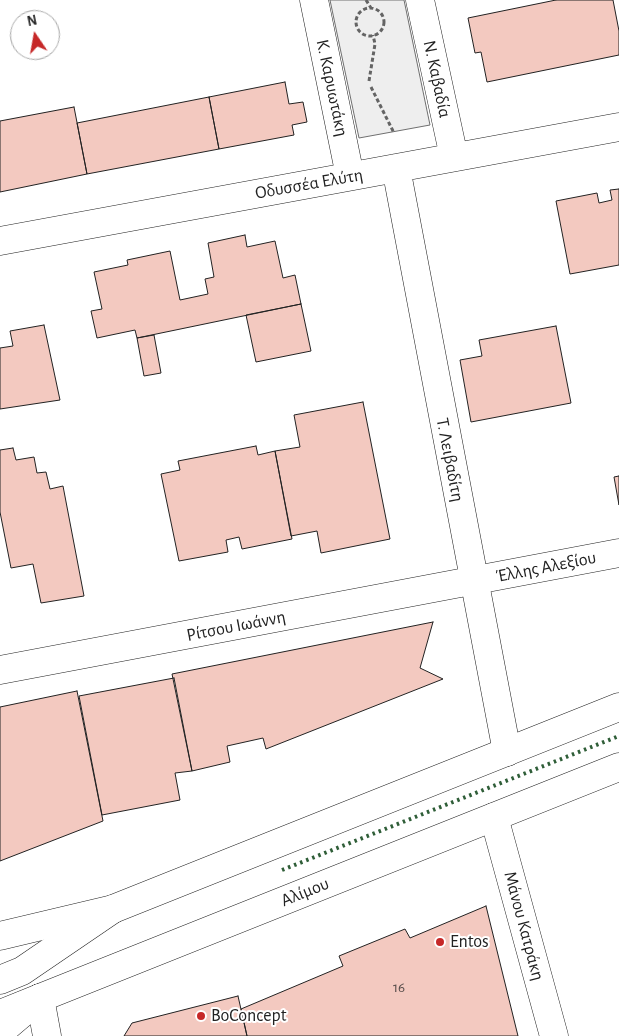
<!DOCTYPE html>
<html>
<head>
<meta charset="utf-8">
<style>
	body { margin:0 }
	#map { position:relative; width:619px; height:1036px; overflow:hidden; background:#fff; font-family:"Alegreya Sans",sans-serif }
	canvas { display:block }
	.north { position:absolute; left:10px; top:10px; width:50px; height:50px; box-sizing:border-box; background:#fff; border:1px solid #a7a7a7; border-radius:50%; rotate:348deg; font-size:14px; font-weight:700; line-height:20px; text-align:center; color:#222 }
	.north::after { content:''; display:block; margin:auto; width:18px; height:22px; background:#c62828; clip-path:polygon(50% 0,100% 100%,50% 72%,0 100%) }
</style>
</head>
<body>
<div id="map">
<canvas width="619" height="1036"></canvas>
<div class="north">N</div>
</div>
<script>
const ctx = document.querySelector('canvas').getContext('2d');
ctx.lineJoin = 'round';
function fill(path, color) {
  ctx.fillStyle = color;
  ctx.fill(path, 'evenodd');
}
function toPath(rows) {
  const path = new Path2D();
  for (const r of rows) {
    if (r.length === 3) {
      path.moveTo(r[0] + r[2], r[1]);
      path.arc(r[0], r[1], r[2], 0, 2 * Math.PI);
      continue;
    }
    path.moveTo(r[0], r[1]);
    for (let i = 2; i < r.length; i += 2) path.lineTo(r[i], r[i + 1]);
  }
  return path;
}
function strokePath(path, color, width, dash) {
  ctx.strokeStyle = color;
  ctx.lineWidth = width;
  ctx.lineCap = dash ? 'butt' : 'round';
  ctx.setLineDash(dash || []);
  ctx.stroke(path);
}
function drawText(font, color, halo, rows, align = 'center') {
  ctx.font = font + ' "Alegreya Sans",sans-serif';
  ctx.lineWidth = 4;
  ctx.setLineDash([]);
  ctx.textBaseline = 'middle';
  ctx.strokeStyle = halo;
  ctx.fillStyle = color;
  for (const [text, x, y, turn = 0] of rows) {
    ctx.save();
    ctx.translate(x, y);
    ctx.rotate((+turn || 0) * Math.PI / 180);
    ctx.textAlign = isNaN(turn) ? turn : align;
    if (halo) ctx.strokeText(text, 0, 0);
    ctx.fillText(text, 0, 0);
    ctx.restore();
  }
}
const green = toPath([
	[330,0,404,0,430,125,359,138,330,0]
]);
fill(green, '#eee');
strokePath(green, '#6f6f6f', 1);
const building = toPath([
	[556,0,613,0,619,31,619,55,487,82,481,52,475,53,468,18,556,0],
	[285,82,289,104,303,102,307,122,292,125,294,135,219,149,209,97,285,82],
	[209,97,219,149,87,174,77,123,209,97],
	[74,107,87,174,0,192,0,121,74,107],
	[619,189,619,265,570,274,556,201,597,193,599,203,612,200,610,190,619,189],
	[245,235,247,247,275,241,283,278,295,275,301,304,137,338,135,330,97,338,91,311,102,309,94,272,128,265,127,260,170,251,180,300,208,294,205,279,214,277,208,243,245,235],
	[301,304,311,351,256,362,246,315,301,304],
	[44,325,60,400,0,409,0,348,13,346,10,331,44,325],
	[556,326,571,403,471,422,460,360,482,356,479,340,556,326],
	[154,335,161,373,144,376,137,338,154,335],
	[363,402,390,539,321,553,317,531,291,536,275,451,300,447,294,415,363,402],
	[256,446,258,455,275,451,292,539,242,549,239,537,226,540,228,552,179,561,161,474,180,470,178,461,256,446],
	[13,448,16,460,34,457,37,473,46,472,50,489,63,486,84,596,41,603,33,564,11,568,0,512,0,450,13,448],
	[619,476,619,505,614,477,619,476],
	[433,622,420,668,443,679,266,749,263,738,227,746,230,762,192,771,172,674,433,622],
	[174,678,192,771,175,773,180,800,102,815,79,696,174,678],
	[77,691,103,821,0,861,0,707,77,691],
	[486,906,518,1036,247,1036,241,1009,343,966,339,956,405,929,410,938,486,906],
	[238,996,247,1036,124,1036,132,1023,238,996]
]);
fill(building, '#f3c9c0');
strokePath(building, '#222', 1);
const minor = toPath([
	[314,0,350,176],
	[420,0,454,157],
	[396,168,507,752],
	[0,241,619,127],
	[0,670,619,553],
	[494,817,554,1036],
	[40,998,47,1036]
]);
const major = toPath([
	[0,936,113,909,619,707],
	[0,1032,40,998,619,767]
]);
const highway = toPath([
	[0,980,22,971,113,909],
	[0,1014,40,998]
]);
strokePath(minor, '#222', 29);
strokePath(major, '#222', 29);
strokePath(highway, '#222', 29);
strokePath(toPath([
	[366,0,371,8],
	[370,22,14],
	[369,81,375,44,373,35],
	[371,87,394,133]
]), '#646464', 3, [4, 2.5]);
strokePath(minor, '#fff', 28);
strokePath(major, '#fff', 28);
strokePath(highway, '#fff', 28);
strokePath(toPath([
	[282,870,619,736]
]), '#2f5e38', 4, [2.5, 4]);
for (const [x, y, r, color] of [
	[440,942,5,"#c62828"],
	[201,1016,5,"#c62828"]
]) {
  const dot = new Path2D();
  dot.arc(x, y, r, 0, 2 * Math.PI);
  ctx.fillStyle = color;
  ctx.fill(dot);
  strokePath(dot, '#fff', 2);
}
drawText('15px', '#564c4a', null, [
	["16",399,987]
]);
drawText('18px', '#222', '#fff', [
	["Ν. Καβαδία",437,79,78],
	["Κ. Καρυωτάκη",332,88,78],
	["Οδυσσέα Ελύτη",309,184,-10],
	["Τ. Λειβαδίτη",450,460,79],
	["Έλλης Αλεξίου",546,567,-11],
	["Ρίτσου Ιωάννη",236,626,-11],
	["Αλίμου",305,892,-22],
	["Μάνου Κατράκη",524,926,75]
]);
drawText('18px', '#222', '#fff', [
	["Entos",450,942],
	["BoConcept",211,1016]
], 'left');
</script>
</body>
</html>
